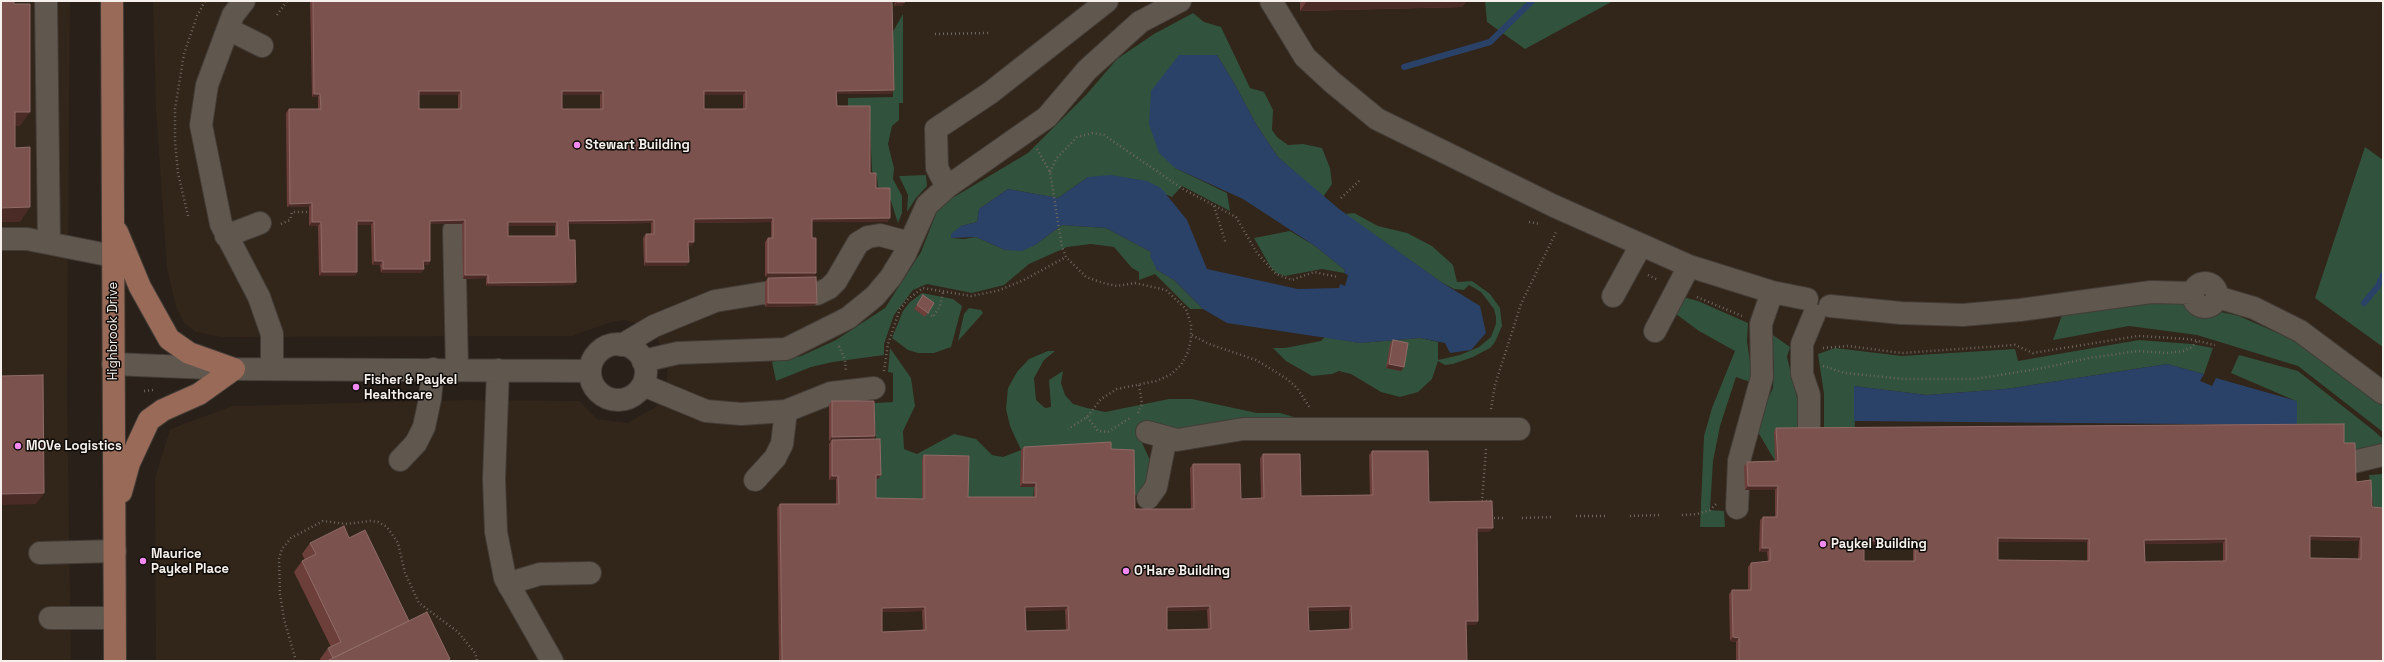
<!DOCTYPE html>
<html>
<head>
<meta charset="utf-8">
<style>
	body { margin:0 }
	#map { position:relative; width:2384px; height:662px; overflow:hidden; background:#282019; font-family:"Space Grotesk",sans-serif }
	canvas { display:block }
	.frame { position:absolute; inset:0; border:2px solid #f5f0eb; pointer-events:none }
</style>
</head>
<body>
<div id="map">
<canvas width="2384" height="662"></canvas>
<div class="frame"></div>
</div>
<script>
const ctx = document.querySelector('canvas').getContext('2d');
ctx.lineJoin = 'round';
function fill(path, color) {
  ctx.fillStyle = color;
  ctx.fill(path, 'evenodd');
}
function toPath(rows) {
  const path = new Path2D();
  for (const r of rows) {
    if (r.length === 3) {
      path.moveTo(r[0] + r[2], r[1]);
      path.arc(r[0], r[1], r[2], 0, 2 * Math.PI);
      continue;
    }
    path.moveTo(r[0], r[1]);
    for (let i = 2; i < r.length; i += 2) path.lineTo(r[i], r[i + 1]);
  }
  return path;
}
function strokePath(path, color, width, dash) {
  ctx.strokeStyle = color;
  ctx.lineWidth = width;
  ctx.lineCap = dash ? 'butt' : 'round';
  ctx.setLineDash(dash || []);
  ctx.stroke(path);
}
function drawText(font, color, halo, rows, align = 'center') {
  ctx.font = font + ' "Space Grotesk",sans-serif';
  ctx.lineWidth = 3;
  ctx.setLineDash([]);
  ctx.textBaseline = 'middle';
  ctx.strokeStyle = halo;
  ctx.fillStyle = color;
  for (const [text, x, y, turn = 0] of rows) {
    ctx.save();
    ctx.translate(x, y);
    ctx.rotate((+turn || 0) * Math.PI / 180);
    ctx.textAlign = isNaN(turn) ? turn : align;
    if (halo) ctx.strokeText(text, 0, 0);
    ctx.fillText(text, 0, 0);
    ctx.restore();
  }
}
fill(toPath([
	[1,1,70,1,67,391,71,661,1,661],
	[153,1,2383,1,2383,661,156,661,155,478,170,429,232,406,466,400,580,401,597,419,627,423,656,407,666,387,668,365,658,340,638,324,624,320,609,323,572,336,221,337,196,332,184,323,176,307,167,269,156,110]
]), '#322519');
fill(toPath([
	[1485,1,1613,1,1525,49,1487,22],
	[1193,13,1204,22,1221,27,1250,88,1264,92,1273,110,1272,130,1277,137,1288,145,1303,144,1322,148,1330,168,1332,184,1323,197,1278,157,1256,124,1234,83,1217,55,1175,168,1227,193,1230,211,1182,186,1172,197,1128,178,1088,177,1058,198,1008,189,979,209,977,222,961,226,951,238,964,239,976,237,1005,250,1035,245,1062,225,1106,228,1151,252,1157,270,1174,280,1203,309,1190,309,1155,274,1139,280,1139,272,1132,268,1114,247,1091,244,1067,247,1029,264,1004,285,972,293,927,284,913,290,894,315,884,344,884,355,833,362,811,367,776,381,772,362,801,356,836,340,885,308,921,252,939,206,1028,153,1086,95,1117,59,1154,34],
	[903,14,903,103,899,103,899,120,892,126,888,144,894,168,893,179,902,196,902,213,898,223,887,189,878,187,877,176,872,171,869,107,848,107,848,98,893,97,891,35],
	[2365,147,2383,160,2383,347,2315,298],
	[926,175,927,186,916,198,907,212,908,195,899,176],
	[1354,213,1378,226,1407,233,1432,246,1453,265,1457,282,1472,281,1490,294,1500,308,1502,326,1495,342,1490,348,1473,357,1453,364,1445,365,1438,361,1432,379,1418,392,1400,397,1381,392,1351,374,1339,371,1332,374,1312,376,1286,361,1273,348,1285,348,1321,341,1325,337,1360,343,1420,338,1438,342,1438,360,1460,355,1479,347,1491,337,1496,324,1496,317,1494,309,1481,292,1469,285,1464,290,1454,289,1441,282,1345,214],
	[1290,231,1315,246,1345,270,1344,273,1322,269,1285,276,1276,273,1270,266,1254,238],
	[922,293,953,299,962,306,951,347,934,353,918,353,908,350,892,338,903,311,910,302],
	[1683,297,1698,301,1748,323,1747,341,1753,383,1736,377,1720,426,1713,461,1710,510,1724,511,1725,527,1700,527,1704,436,1712,408,1735,351,1699,331,1676,314],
	[2128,303,2185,304,2239,316,2289,338,2321,358,2383,406,2383,432,2298,366,2197,335,2129,326,2053,340,2062,315],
	[969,308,981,310,983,313,958,341,964,314],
	[1770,333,1790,347,1787,357,1798,402,1800,432,1775,461,1758,432,1757,422,1773,388,1774,364],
	[2139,340,2191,344,2213,348,2204,374,2167,364,2006,389,1927,395,1854,386,1855,431,1824,431,1824,394,1818,354,1835,348,1902,356,2015,349,2018,361],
	[890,348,911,378,915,406,903,431,904,449,917,454,954,434,976,439,992,455,1003,457,1021,450,1010,426,1006,409,1008,388,1017,372,1029,359,1048,351,1055,351,1044,360,1034,378,1036,400,1045,408,1051,407,1049,380,1063,371,1061,383,1065,395,1073,404,1087,408,1105,412,1169,399,1192,399,1257,413,1280,413,1294,417,1304,426,1139,436,1153,467,1144,494,1132,496,1132,454,1021,487,1034,487,1033,501,966,501,922,459,922,502,874,502,874,479,878,479,874,403,893,402,893,373,888,372],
	[2239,355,2298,371,2373,430,2383,439,2383,444,2353,452,2341,447,2321,424,2297,425,2296,401,2231,373],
	[2383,474,2383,512,2374,511,2369,475]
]), '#31523c');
fill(toPath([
	[1179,55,1217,55,1234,83,1256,124,1278,157,1339,209,1441,282,1480,306,1486,333,1471,350,1450,353,1445,343,1420,338,1360,343,1227,323,1203,309,1174,280,1157,270,1150,256,1151,252,1106,228,1062,225,1035,245,1022,251,1005,250,976,237,951,238,951,234,961,226,977,222,979,209,1008,189,1058,198,1088,177,1111,175,1147,181,1161,188,1187,220,1207,269,1298,289,1339,288,1340,284,1345,286,1348,275,1344,273,1345,270,1315,246,1243,199,1175,168,1159,153,1149,124,1151,91],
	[2167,364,2204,374,2200,381,2212,386,2216,378,2297,401,2297,425,1854,421,1854,386,1927,395,2006,389]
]), '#2b4268');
strokePath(toPath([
	[1404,67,1490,42,1532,1],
	[2364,303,2378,286,2383,275]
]), '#2b4268', 6);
const minor = toPath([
	[46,1,49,243],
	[244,1,233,15,207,85,201,125,221,224,259,297,272,334,272,368],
	[1271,1,1305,57,1332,82,1377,119,1554,206,1689,266,1772,292,1807,299],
	[228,29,262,46],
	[947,187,937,168,936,129,990,93,1107,1],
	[454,230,457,369],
	[226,236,260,223],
	[1,239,27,239,113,256],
	[2205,295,12],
	[1613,296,1641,245],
	[2217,297,2254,308,2300,331,2383,393],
	[1830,306,1901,313,1963,315,2020,310,2151,292,2193,293],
	[1655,331,1689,266],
	[618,372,28],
	[622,345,654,326,715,301,764,293,817,294,829,288,836,281,858,243,868,237,880,235,910,243],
	[643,361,678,353,786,349,848,318,875,296,891,277,905,254,927,205,947,187,1047,117,1087,70,1140,22,1180,1],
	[113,364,234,369,590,371],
	[498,370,494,479,496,532,505,578,552,661],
	[643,385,706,411,741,414,786,411,782,444,775,458,755,480],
	[786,411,831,393,874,388],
	[1809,431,1809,395,1802,374,1802,344,1814,315],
	[1147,432,1177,440,1243,429,1519,429],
	[400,460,416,443,424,427,430,399,433,369],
	[2353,462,2383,455],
	[1148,498,1156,487,1166,437],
	[1737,508,1739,461,1762,377,1761,324,1772,292],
	[40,553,115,551],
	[509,586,520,580,540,574,590,573],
	[50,618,114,618]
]);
const major = toPath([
	[112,1,115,661],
	[117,232,140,287,169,339,189,353,234,369],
	[121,492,129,463,149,420,163,410,199,394,234,369]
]);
strokePath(minor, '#433d37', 24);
strokePath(major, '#433d37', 24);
strokePath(toPath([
	[277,15,287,1],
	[935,34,989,33],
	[1037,149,1050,172,1062,247,1066,257,1086,277,1103,283,1117,286,1135,283,1166,290,1186,309,1191,325,1191,339,1188,352,1181,365,1170,375,1156,381,1117,389,1101,399,1087,417,1068,429],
	[1050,172,1056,159,1077,137,1093,133,1104,135,1183,189,1236,217,1257,253,1276,274,1292,280,1314,272,1338,277],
	[1341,198,1361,179],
	[1214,206,1226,244],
	[188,216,178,173,175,142,175,109,184,54,197,16,205,1],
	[1529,222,1541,224],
	[281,224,290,220,292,212,309,212],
	[1648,275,1658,280],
	[1697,297,1742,316],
	[928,313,933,317,940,306,943,292],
	[1192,335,1209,344,1256,360,1271,369,1287,379,1297,388,1310,408],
	[839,346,845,360,846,371],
	[1823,348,1848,346,1902,353,2015,345,2033,353,2138,336,2189,339,2215,345],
	[1823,366,1845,373,1904,379,1975,379,2043,368,2089,358,2138,351,2167,353,2183,351,2192,347,2197,341],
	[884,371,888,344,900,309,908,299,923,288,971,296,997,291,1022,281,1066,257],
	[144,391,153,390],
	[1491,409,1495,385,1521,304,1557,230],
	[1138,413,1142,404,1139,385],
	[1087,417,1098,431,1108,432,1130,418],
	[1486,449,1482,501,1490,501,1490,504],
	[1682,515,1697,514,1710,510,1716,504],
	[1576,516,1607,516],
	[1630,516,1659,515],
	[1490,518,1503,518],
	[1522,518,1553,517],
	[296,661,284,619,280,594,279,559,282,549,291,538,323,521,347,524,370,521,378,522,387,527,398,543,405,573,419,603,458,632,475,653,477,661]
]), '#6e6761', 2.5, [1, 3]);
strokePath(minor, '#60574f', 22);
strokePath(major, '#9a6a59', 22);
fill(toPath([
	[310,1,892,1,894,90,891,94,836,94,837,106,870,173,876,188,890,218,887,222,812,222,812,238,816,273,814,277,765,277,765,242,768,238,771,238,771,222,694,223,692,246,688,246,689,262,686,266,644,266,643,238,646,234,651,234,651,223,568,224,569,240,573,285,486,286,486,278,463,279,462,224,430,224,430,261,428,265,423,265,424,269,421,273,381,273,380,265,372,265,371,225,357,225,357,272,355,276,319,276,318,226,309,226,309,207,287,207,286,113,289,109,318,109,318,97,312,97],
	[419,95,458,95,458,109,419,109],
	[562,95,600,95,600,109,562,109],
	[704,95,743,95,743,109,704,109],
	[508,226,555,226,555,236,508,236],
	[895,1,905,1,902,6,894,6],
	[1300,1,1466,1,1462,7,1300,11],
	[768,278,817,303,814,306,765,307,765,282],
	[923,295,934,303,925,317,914,309],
	[1393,340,1404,367,1401,371,1386,368,1390,344],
	[832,401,875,436,873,440,881,475,878,479,876,479,876,498,922,499,922,459,924,455,968,497,1034,497,1034,487,1020,487,1021,450,1024,447,1111,449,1135,509,1191,509,1190,468,1193,464,1241,499,1261,498,1260,458,1263,454,1301,496,1370,495,1369,455,1372,451,1429,502,1490,532,1477,532,1478,621,1475,625,1466,625,1467,661,779,661,777,508,780,504,836,504,836,479,829,480,829,444,831,441,829,441,829,405],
	[1065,610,1066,630,1026,631,1025,611],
	[1207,610,1208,629,1167,630,1167,611],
	[1349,610,1349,630,1309,631,1308,611],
	[922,611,923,630,882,632,882,612],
	[1776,428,2344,443,2356,482,2372,507,2383,661,1736,661,1736,642,1730,641,1729,594,1732,590,1748,590,1748,567,1751,563,1768,561,1767,552,1759,552,1760,520,1763,517,1775,517,1775,490,1745,490,1744,466,1747,462,1775,461,1774,432],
	[2310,540,2359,541,2358,559,2310,558],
	[1998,542,2087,542,2087,561,1998,560],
	[2223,543,2223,561,2145,562,2145,544],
	[1864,544,1913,544,1913,561,1864,561],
	[349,538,409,621,449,661,321,661,320,659,328,648,331,647,294,572,302,561,305,560,302,554,310,543]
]), '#6d3f3b');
fill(toPath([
	[1307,1,1466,1,1462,7,1300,11],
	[897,2,905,2,902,6,894,6],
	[894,90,891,94,834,94,836,91],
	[419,91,461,91,458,95,417,95],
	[562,91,603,91,600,95,559,95],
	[704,91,746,91,743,95,701,95],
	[314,94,320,94,318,97,312,97],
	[15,112,30,112,20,126,5,126],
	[312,203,309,207,287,207,290,204],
	[30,207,20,222,1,222,1,208],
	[773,218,771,222,692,223,694,219],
	[890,218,887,222,809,222,812,219],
	[465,220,462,224,427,224,430,221],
	[654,220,651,223,565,224,568,221],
	[357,221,374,221,371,225,354,225],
	[312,222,321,222,318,226,309,226],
	[508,222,557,222,555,226,505,226],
	[688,242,694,242,692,246,686,246],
	[375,261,383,261,380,265,372,265],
	[423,261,430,261,428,265,421,265],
	[646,262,689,262,686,266,644,266],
	[383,269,424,269,421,273,381,273],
	[322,272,357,272,355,276,319,276],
	[768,273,816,273,814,277,765,277],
	[465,275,488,275,486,278,463,279],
	[576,282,573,285,486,286,488,283],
	[768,303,817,303,814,306,765,307],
	[1389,364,1404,367,1401,371,1386,368],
	[875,436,872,440,829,441,832,437],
	[876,475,881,475,878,479,874,479],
	[832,476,838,476,836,479,829,480],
	[1023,483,1036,483,1034,487,1020,487],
	[1748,486,1778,486,1775,490,1745,490],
	[44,493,36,504,1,505,1,494],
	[1477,528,1493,528,1490,532,1474,532],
	[2310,536,2361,537,2359,541,2307,540],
	[1998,538,2089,539,2087,542,1995,542],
	[2226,539,2223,543,2142,544,2144,540],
	[1915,540,1913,544,1861,545,1864,541],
	[1762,548,1770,548,1767,552,1759,552],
	[1068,606,1065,610,1022,611,1025,607],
	[1210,606,1207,610,1164,611,1167,607],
	[1351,606,1349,610,1305,611,1308,607],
	[925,607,922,611,879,612,882,608],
	[1466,621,1478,621,1475,625,1464,625],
	[1733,637,1739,638,1736,642,1730,641]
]), '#4b2b26');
const building = toPath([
	[1,1,14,1,14,4,30,4,30,112,15,112,15,148,30,147,30,207,1,208,1,1],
	[313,1,892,1,894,90,836,91,837,106,870,106,870,173,876,173,876,188,890,188,890,218,812,219,812,238,816,238,816,273,768,273,768,238,773,238,773,218,694,219,694,242,688,242,689,262,646,262,646,234,654,234,654,220,568,221,569,240,575,240,576,282,488,283,488,275,465,275,465,220,430,221,430,261,423,261,424,269,383,269,383,261,375,261,374,221,357,221,357,272,322,272,321,222,312,222,312,203,290,204,289,109,321,109,320,94,314,94,313,1],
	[419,91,461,91,461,109,419,109,419,91],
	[562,91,603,91,603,109,562,109,562,91],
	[704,91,746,91,746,109,704,109,704,91],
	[508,222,557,222,557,236,508,236,508,222],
	[897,1,905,1,905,2,897,2,897,1],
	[816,277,817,303,768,303,768,278,816,277],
	[923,295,934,303,928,313,917,305,923,295],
	[1393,340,1408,343,1404,367,1389,364,1393,340],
	[43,375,44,493,1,494,1,376,43,375],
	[832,401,874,401,875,436,832,437,832,401],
	[2344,424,2344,443,2355,443,2356,482,2371,480,2372,507,2383,508,2383,661,1739,661,1739,638,1733,637,1732,590,1751,590,1751,563,1770,561,1770,548,1762,548,1763,517,1777,517,1778,486,1748,486,1747,462,1778,461,1776,428,2344,424],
	[2310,536,2361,537,2361,559,2310,558,2310,536],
	[1998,538,2089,539,2089,561,1998,560,1998,538],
	[2226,539,2226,561,2145,562,2144,540,2226,539],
	[1915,540,1915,561,1864,561,1864,541,1915,540],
	[880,439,881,475,876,475,876,498,924,499,924,455,969,456,968,497,1036,497,1036,483,1023,483,1024,447,1111,442,1111,449,1134,450,1135,509,1194,509,1193,464,1240,464,1241,499,1264,498,1263,454,1300,454,1301,496,1373,495,1372,451,1428,451,1429,502,1492,501,1493,528,1477,528,1478,621,1466,621,1467,661,782,661,780,504,839,504,838,476,832,476,832,440,880,439],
	[1068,606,1069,630,1026,631,1025,607,1068,606],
	[1210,606,1211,629,1167,630,1167,607,1210,606],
	[1351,606,1352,629,1309,631,1308,607,1351,606],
	[925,607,926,630,882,632,882,608,925,607],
	[344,526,349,538,365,530,409,621,333,658,328,648,341,642,302,561,316,554,310,543,344,526],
	[427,612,450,659,446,661,327,661,427,612]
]);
fill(building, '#7c524e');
strokePath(building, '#8f6b67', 1);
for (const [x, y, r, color] of [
	[577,145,4,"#f38af2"],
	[356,387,4,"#f38af2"],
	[18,446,4,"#f38af2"],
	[1823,544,4,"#f38af2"],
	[143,561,4,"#f38af2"],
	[1126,571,4,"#f38af2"]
]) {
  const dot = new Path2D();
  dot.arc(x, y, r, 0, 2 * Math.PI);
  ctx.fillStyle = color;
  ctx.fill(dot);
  strokePath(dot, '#0e0b08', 1.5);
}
drawText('bold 13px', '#f5f0eb', '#0e0b08', [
	["Stewart Building",585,145],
	["Fisher & Paykel",364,380],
	["Healthcare",364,395],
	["MOVe Logistics",26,446],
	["Paykel Building",1831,544],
	["Maurice",151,554],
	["Paykel Place",151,569],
	["O'Hare Building",1134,571]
], 'left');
drawText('13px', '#f5f0eb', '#0e0b08', [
	["Highbrook Drive",113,331,-90]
]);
</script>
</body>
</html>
